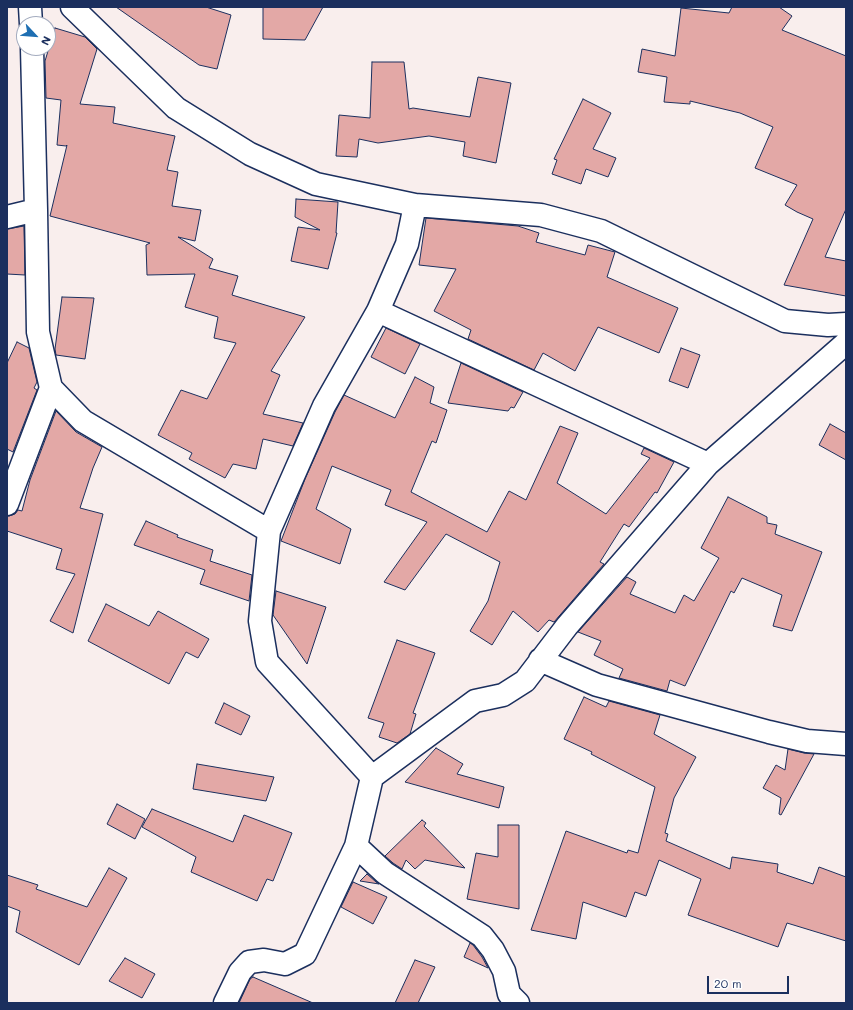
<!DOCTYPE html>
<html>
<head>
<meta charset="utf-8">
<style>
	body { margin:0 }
	#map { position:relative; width:853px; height:1010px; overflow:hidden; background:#f9eeed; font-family:Mali,sans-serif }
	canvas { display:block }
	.frame { position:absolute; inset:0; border:8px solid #1b2f5e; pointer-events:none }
	.north { position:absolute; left:16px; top:16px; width:40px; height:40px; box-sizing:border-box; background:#fff; border:1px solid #a4acbf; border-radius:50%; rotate:116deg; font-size:11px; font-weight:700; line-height:16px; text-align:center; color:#1b2f5e }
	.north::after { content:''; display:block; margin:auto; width:14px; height:18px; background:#1f6fb2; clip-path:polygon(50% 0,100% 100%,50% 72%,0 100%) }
	.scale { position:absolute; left:707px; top:976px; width:82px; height:18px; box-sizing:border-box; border:2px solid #1b2f5e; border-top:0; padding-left:5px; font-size:12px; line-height:14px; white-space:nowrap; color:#1b2f5e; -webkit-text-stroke:3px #fff; paint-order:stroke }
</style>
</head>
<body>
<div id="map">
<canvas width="853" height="1010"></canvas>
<div class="frame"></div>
<div class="north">N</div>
<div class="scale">20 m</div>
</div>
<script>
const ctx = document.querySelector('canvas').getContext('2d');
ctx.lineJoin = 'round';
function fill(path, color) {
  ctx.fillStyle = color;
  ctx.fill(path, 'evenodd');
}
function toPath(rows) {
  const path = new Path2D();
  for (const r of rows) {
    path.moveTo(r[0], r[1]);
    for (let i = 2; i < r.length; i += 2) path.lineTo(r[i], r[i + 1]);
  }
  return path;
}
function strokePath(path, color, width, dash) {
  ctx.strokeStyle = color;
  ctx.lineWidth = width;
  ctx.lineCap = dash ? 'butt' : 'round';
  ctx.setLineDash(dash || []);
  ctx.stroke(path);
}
const building = toPath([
	[116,7,206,7,231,15,217,69,199,65,116,7],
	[263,7,323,7,305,40,263,39,263,7],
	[732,7,779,7,792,16,782,30,846,56,846,209,825,257,846,261,846,296,784,285,813,219,797,212,785,205,797,185,755,168,773,127,740,113,690,101,690,104,664,102,667,77,638,72,642,49,675,56,681,8,729,13,732,7],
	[55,28,85,37,97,49,80,104,115,107,113,123,175,136,167,170,178,172,172,206,201,210,195,241,178,237,213,259,209,268,238,276,232,295,305,317,271,371,280,375,263,414,303,423,293,446,263,439,256,469,233,464,225,478,189,459,192,453,158,435,181,390,207,399,236,343,214,338,218,317,185,307,195,274,147,275,146,245,150,243,50,216,67,145,66,146,57,145,61,100,46,98,45,61,55,28],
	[372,62,404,62,409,109,413,108,470,117,478,77,511,83,496,163,463,156,465,142,429,136,378,143,359,139,357,157,336,156,339,115,370,118,372,62],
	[583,99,611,113,593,149,616,158,608,177,586,169,581,184,552,174,557,160,554,159,583,99],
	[296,199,338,202,336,233,337,233,328,269,291,261,298,227,320,230,295,217,296,199],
	[426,218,518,226,539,233,536,242,585,255,588,245,615,252,607,277,678,308,659,353,598,327,575,371,543,353,534,370,468,339,471,330,434,311,456,269,419,265,426,218],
	[24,226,25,275,7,274,7,229,24,226],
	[62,297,94,298,85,359,56,355,55,349,62,297],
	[386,328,420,344,405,374,371,357,386,328],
	[17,342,29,348,37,382,34,388,37,390,13,452,7,449,7,363,17,342],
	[681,348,700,355,688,388,669,381,681,348],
	[461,363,523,392,514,408,511,407,508,411,448,403,461,363],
	[415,377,434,387,430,403,447,410,436,443,432,441,411,492,487,532,509,491,526,500,560,426,578,433,557,483,606,514,650,458,641,454,644,448,674,462,657,493,655,492,629,527,624,524,600,562,604,564,554,622,549,620,538,632,513,611,492,645,470,631,488,601,500,562,446,534,405,590,384,582,427,522,385,505,391,490,332,466,316,509,351,529,340,564,281,541,305,479,335,412,344,395,395,418,415,377],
	[56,411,76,432,102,447,93,468,80,508,103,514,73,633,50,621,75,574,56,569,62,549,7,531,7,516,9,516,15,514,18,510,22,511,30,480,56,411],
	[830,424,846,433,846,460,819,445,830,424],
	[728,497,767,517,767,523,777,525,775,534,822,552,792,631,773,626,782,595,742,578,734,593,731,591,685,686,670,680,667,691,619,678,623,669,594,655,601,641,578,632,627,577,636,582,630,594,675,613,684,595,694,601,719,558,701,548,728,497],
	[146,521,178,535,177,537,213,550,210,561,252,575,249,601,200,584,205,570,134,545,146,521],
	[276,591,326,607,307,664,273,615,276,591],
	[106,604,149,626,158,611,209,639,198,658,186,652,169,684,88,641,106,604],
	[397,640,435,653,413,713,416,714,410,734,397,743,379,737,384,723,368,718,397,640],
	[584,697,606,707,609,701,660,715,654,734,696,757,674,798,665,833,668,834,666,841,730,869,732,857,778,864,777,872,813,884,819,867,846,877,846,941,787,923,778,947,688,915,701,879,659,860,646,896,635,892,626,917,583,902,576,939,531,930,566,831,627,853,628,850,638,853,655,787,591,754,592,752,564,739,584,697],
	[224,703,250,716,241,735,215,723,224,703],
	[436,748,463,764,457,774,504,787,499,808,405,782,436,748],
	[788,749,804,753,814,754,781,815,779,814,781,798,763,788,776,765,785,770,788,749],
	[197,764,274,777,266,801,193,789,197,764],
	[117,804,145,819,135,839,107,824,117,804],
	[152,809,233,842,244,815,292,833,273,881,267,879,257,901,191,872,196,857,142,827,152,809],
	[422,820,426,823,424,826,465,868,425,860,415,869,406,860,402,869,393,863,385,856,422,820],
	[498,825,519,825,519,909,467,899,476,853,498,857,498,825],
	[109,868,127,878,79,965,16,932,20,911,7,906,7,875,38,885,36,889,87,907,109,868],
	[367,874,376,882,379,884,360,881,367,874],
	[353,882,387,897,373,924,341,907,353,882],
	[470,943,473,945,482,957,488,968,464,957,470,943],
	[125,958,155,974,142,998,109,981,125,958],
	[415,960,435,967,418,1003,395,1003,415,960],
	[253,977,313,1003,239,1003,250,979,253,977]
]);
fill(building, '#e3a8a6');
strokePath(building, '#1b2f5e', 1);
const minor = toPath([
	[30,7,31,24],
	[72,7,176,108,250,154,316,184,415,205,541,215,601,231,785,321,828,325,846,324],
	[32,48,36,210,38,332,51,388,83,421,269,531],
	[415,205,407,244,378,311,324,406,269,531,260,621,267,662,372,777,356,846,385,873,482,936,493,950,504,971,509,994,518,1003],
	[7,217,36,210],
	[378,311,708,464],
	[7,504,51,388],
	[540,660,597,685,769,732,807,741,846,744],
	[372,777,475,701,503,695,525,681,567,626,708,464,846,343],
	[225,1003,240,972,249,962,264,960,285,964,305,954,356,846]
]);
strokePath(minor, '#1b2f5e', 25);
strokePath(minor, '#fff', 22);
</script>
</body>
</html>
